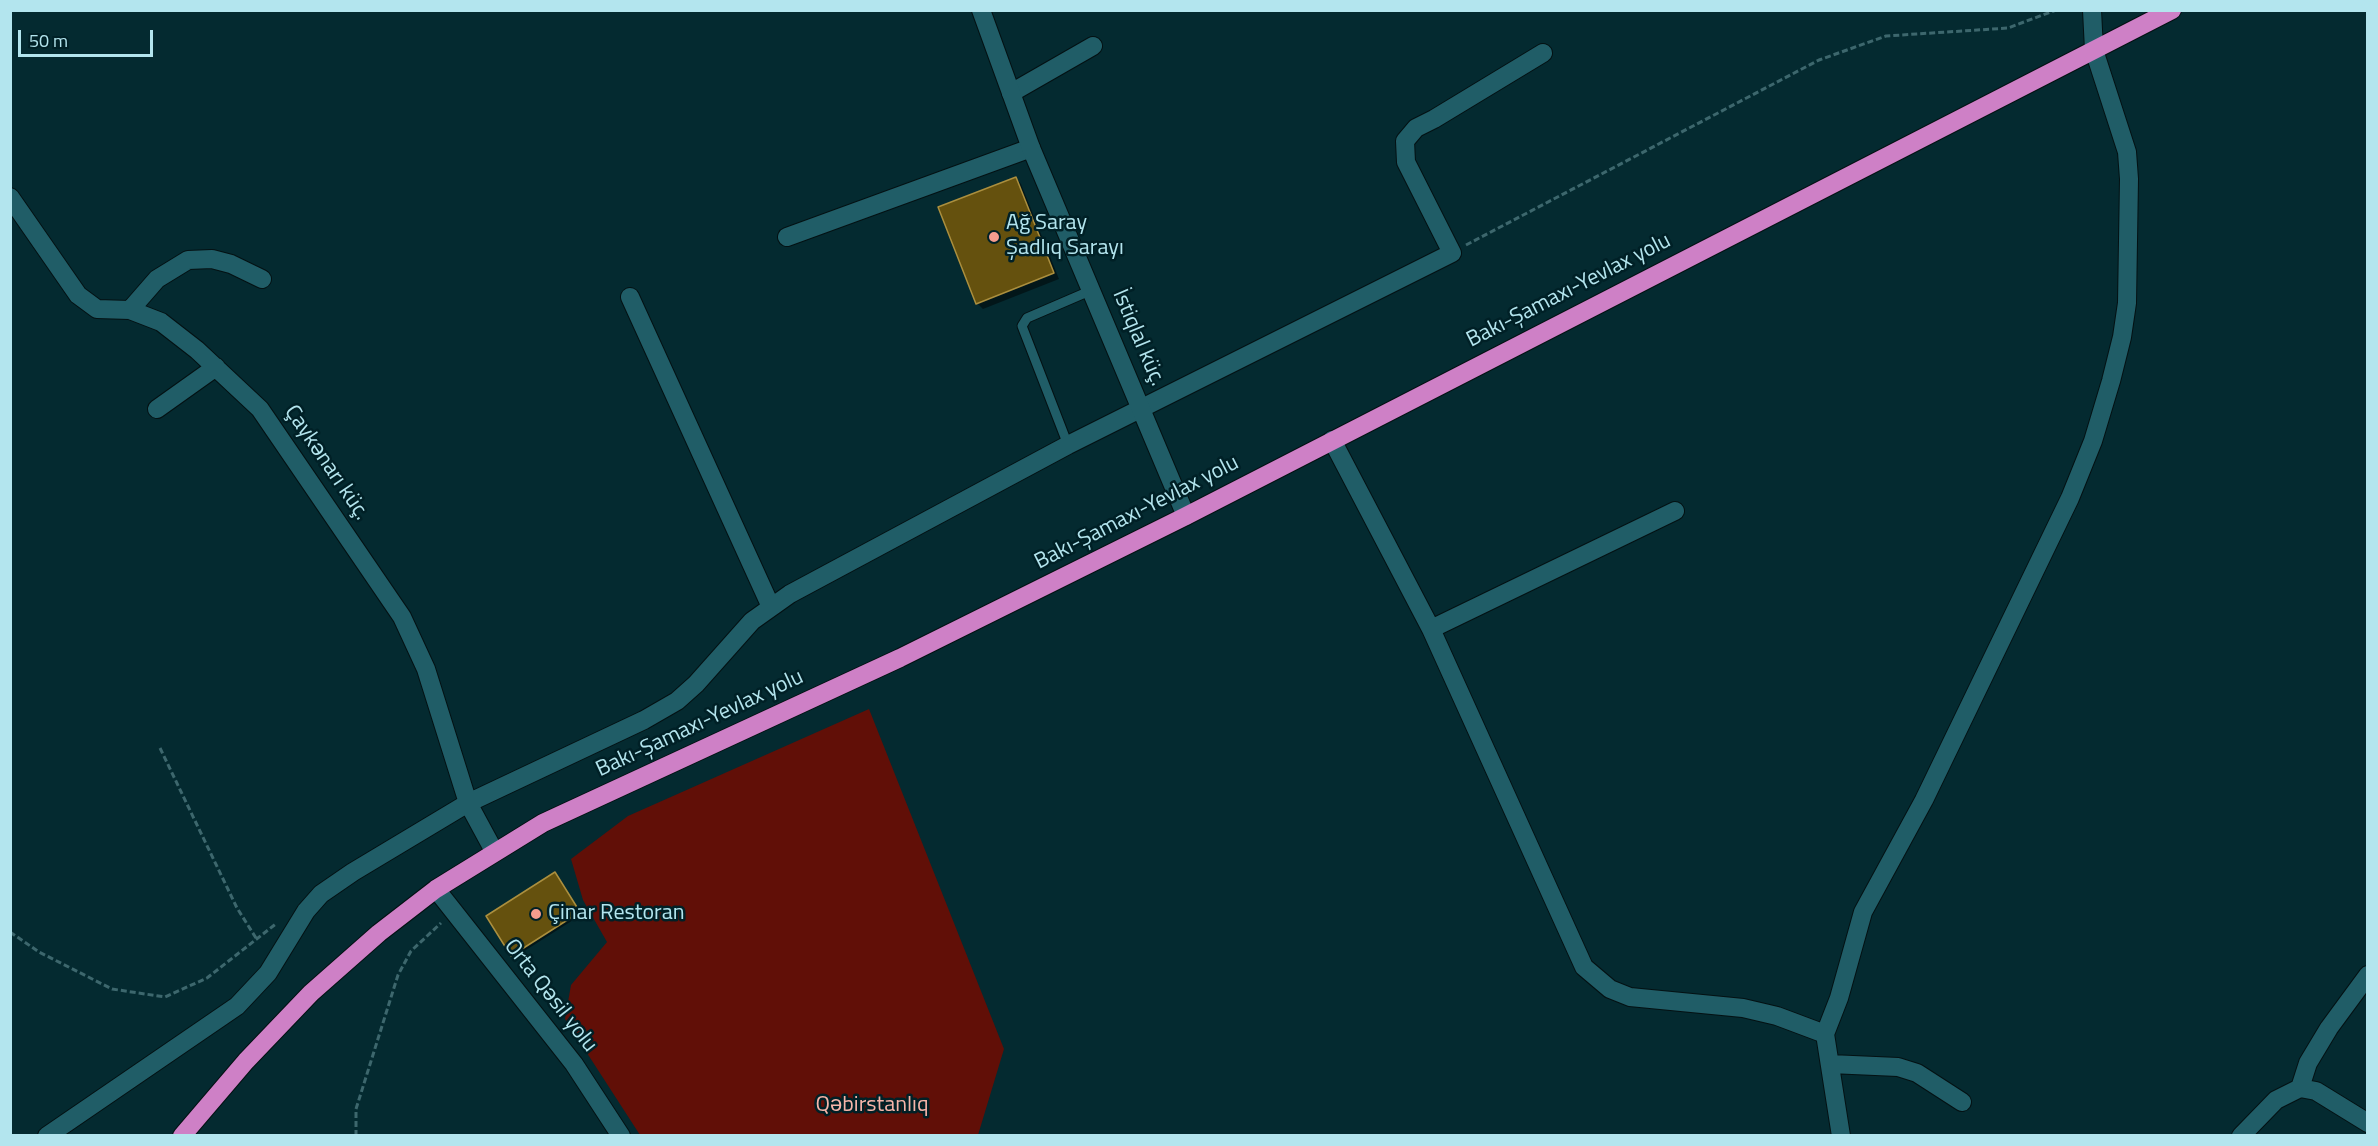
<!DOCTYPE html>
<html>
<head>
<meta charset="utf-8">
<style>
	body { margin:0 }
	#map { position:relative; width:2378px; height:1146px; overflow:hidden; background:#042a30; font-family:"Titillium Web",sans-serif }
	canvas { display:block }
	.frame { position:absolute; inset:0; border:12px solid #b3e5ee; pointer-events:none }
	.scale { position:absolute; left:18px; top:30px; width:135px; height:27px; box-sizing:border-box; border:3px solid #b3e5ee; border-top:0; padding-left:8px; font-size:18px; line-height:21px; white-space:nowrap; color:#b3e5ee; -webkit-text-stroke:4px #002026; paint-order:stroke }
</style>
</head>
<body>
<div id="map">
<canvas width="2378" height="1146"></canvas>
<div class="frame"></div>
<div class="scale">50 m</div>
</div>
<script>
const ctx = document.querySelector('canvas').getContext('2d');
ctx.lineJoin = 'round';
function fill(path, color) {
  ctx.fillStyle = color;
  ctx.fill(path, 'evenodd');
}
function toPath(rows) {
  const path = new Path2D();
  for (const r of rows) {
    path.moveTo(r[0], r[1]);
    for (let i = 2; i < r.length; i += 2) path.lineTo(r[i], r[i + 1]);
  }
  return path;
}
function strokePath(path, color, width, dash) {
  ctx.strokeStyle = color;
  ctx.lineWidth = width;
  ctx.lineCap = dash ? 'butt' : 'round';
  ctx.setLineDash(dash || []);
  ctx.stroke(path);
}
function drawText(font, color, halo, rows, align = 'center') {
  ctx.font = font + ' "Titillium Web",sans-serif';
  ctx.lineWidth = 5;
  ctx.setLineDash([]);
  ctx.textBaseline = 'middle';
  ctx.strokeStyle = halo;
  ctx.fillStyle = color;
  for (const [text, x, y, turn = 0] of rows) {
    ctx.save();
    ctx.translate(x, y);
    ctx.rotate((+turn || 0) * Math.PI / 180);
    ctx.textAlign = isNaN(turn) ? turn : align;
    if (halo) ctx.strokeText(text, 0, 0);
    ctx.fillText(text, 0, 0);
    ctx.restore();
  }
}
fill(toPath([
	[869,709,1004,1049,978,1135,640,1135,565,1019,571,985,607,942,583,900,571,859,628,816]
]), '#610f07');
fill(toPath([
	[1016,178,1021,184,1059,279,983,309,977,303],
	[557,876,581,915,515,957,512,955]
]), '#0007');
const building = toPath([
	[1016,177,1054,273,976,304,938,207,1016,177],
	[555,872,580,912,511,956,486,916,555,872]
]);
fill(building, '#65510e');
strokePath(building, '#ab8f3e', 1.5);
const lane = toPath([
	[1068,445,1022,326,1027,318,1092,290]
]);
const street = toPath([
	[1011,93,1093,46],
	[10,197,78,295,97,309,130,310,161,322,197,350,260,409,402,617,426,669,468,803,494,851],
	[787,237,1031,148],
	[630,297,771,607],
	[130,310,157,279,188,260,212,259,231,264,262,279],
	[157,409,216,367],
	[1332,440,1431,629,1584,967,1610,989,1630,997,1743,1008,1777,1016,1825,1034,1841,1136],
	[1431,629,1675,511],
	[436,889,574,1064,621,1136],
	[1825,1034,1839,998,1863,912,1924,800,2070,498,2093,441,2111,381,2122,337,2127,303,2129,179,2127,152,2094,50,2092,10],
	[1830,1064,1898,1067,1917,1073,1962,1102],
	[2300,1088,2308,1063,2329,1028,2368,975],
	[47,1136,237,1006,268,973,306,911,321,894,353,872,468,803,644,720,677,701,696,684,752,621,790,594,1068,445,1452,253,1406,162,1405,141,1416,128,1434,119,1543,53],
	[2241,1136,2276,1100,2300,1088,2316,1091,2368,1123]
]);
const secondary = toPath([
	[981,10,1031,148,1186,516]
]);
const highway = toPath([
	[182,1136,246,1061,311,993,379,933,436,889,543,823,900,658,1186,516,2172,10]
]);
strokePath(lane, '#041113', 11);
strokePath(street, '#041113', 20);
strokePath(secondary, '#041113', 20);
strokePath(highway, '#041113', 20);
strokePath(toPath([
	[1466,245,1819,60,1886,36,2008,28,2056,10],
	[160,748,237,908,256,938],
	[10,932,39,952,112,989,165,997,207,978,277,923],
	[356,1136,356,1109,398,975,411,951,441,923]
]), '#3d676d', 3, [6, 3]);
strokePath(lane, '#205d67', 9);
strokePath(street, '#205d67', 18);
strokePath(secondary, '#205d67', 18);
strokePath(highway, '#ce80c6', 18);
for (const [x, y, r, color] of [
	[994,237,6,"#f59d8e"],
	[536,914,6,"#f59d8e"]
]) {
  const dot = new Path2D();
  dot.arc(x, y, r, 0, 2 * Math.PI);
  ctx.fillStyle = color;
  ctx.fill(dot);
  strokePath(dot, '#002026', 2);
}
drawText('22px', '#b3e5ee', '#002026', [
	["Ağ Saray",1006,224],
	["Şadlıq Sarayı",1006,249],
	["Çinar Restoran",548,914]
], 'left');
drawText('22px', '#b3e5ee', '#002026', [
	["Bakı-Şamaxı-Yevlax yolu",1569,291,-27],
	["İstiqlal küç.",1138,338,67],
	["Çaykənarı küç.",326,463,56],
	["Bakı-Şamaxı-Yevlax yolu",1137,513,-27],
	["Bakı-Şamaxı-Yevlax yolu",700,724,-25],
	["Orta Qəsil yolu",550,996,52]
]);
drawText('22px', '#f6b5a9', '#002026', [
	["Qəbirstanlıq",872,1106]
]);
</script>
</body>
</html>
